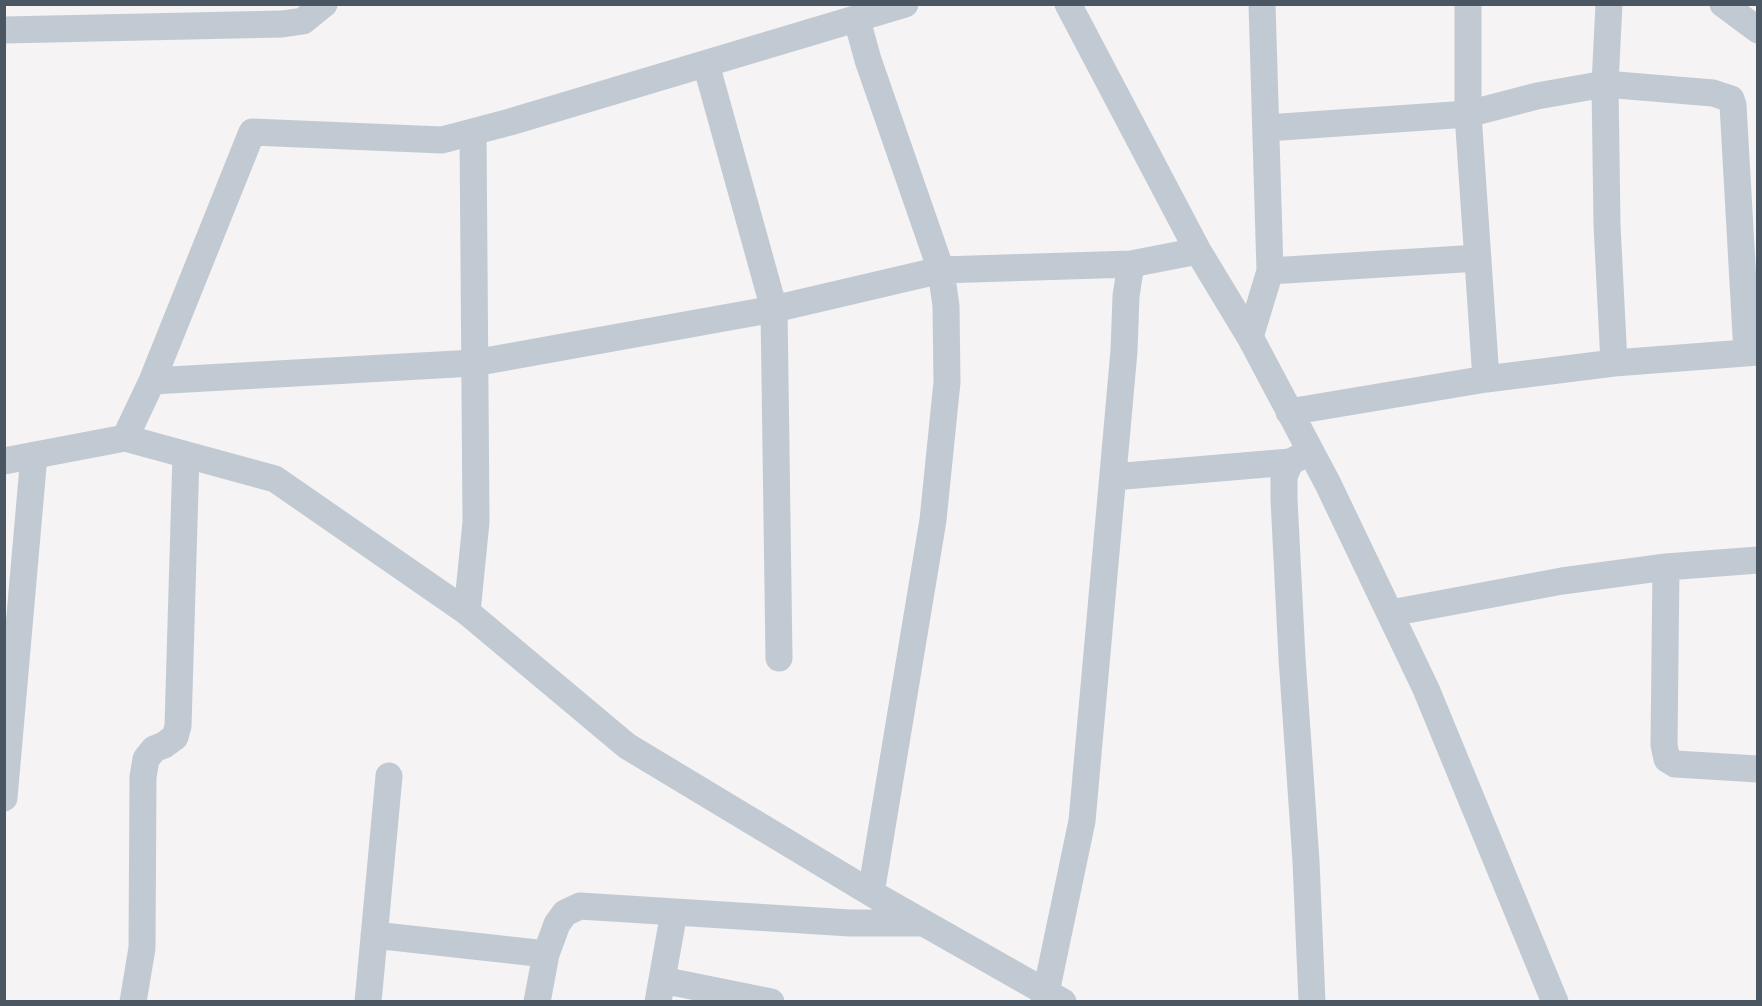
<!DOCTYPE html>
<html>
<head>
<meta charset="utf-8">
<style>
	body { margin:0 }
	#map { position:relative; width:1762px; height:1006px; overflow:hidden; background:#f5f3f3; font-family:"Titillium Web",sans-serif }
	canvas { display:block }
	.frame { position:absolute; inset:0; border:6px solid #4a5661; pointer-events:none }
</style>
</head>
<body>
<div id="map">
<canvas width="1762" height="1006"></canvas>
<div class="frame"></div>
</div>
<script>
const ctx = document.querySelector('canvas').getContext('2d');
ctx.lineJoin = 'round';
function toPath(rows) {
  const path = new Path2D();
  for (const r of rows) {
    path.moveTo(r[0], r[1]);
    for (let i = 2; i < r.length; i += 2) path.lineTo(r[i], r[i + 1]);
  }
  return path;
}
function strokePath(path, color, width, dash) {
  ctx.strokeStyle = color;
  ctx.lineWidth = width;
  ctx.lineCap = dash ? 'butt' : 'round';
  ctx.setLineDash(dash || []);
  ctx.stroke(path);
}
strokePath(toPath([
	[1068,4,1198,251,1250,337,1328,484,1426,689,1555,1002],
	[1468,4,1468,114,1486,379],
	[1609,4,1605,84,1607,225,1614,363],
	[1723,4,1758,30],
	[857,20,868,60,941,270,946,306,947,382,933,520,871,893],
	[4,30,282,24,303,21,324,4],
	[706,64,774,309,779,658],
	[1267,128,1468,114,1537,96,1605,84,1713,93,1731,99,1733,105,1747,353],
	[1270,271,1478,258],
	[1250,337,1270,271,1262,4],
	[152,381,474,363,774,309,941,270,1131,264,1198,251],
	[1289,412,1486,379,1614,363,1758,352],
	[125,438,152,381,252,132,442,140,510,122,905,4],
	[4,461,125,438,275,479,467,612,627,746,871,893,1063,1002],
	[1290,462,1284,477,1284,499,1292,658,1306,861,1312,1002],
	[1113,477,1290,462,1304,455],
	[1666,567,1664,745,1667,759,1675,764,1758,769],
	[467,612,476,522,473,132],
	[1391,613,1562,581,1666,567,1758,560],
	[4,798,34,455],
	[374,935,546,954],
	[662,980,771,1002],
	[133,1002,142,948,143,777,146,759,154,749,164,745,175,737,178,726,186,455],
	[368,1002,389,776],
	[537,1002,546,954,557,924,565,913,580,906,850,923,922,923],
	[658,1002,674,912],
	[1044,1002,1082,821,1124,351,1126,296,1131,264]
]), '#c1cad2', 27);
</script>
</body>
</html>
